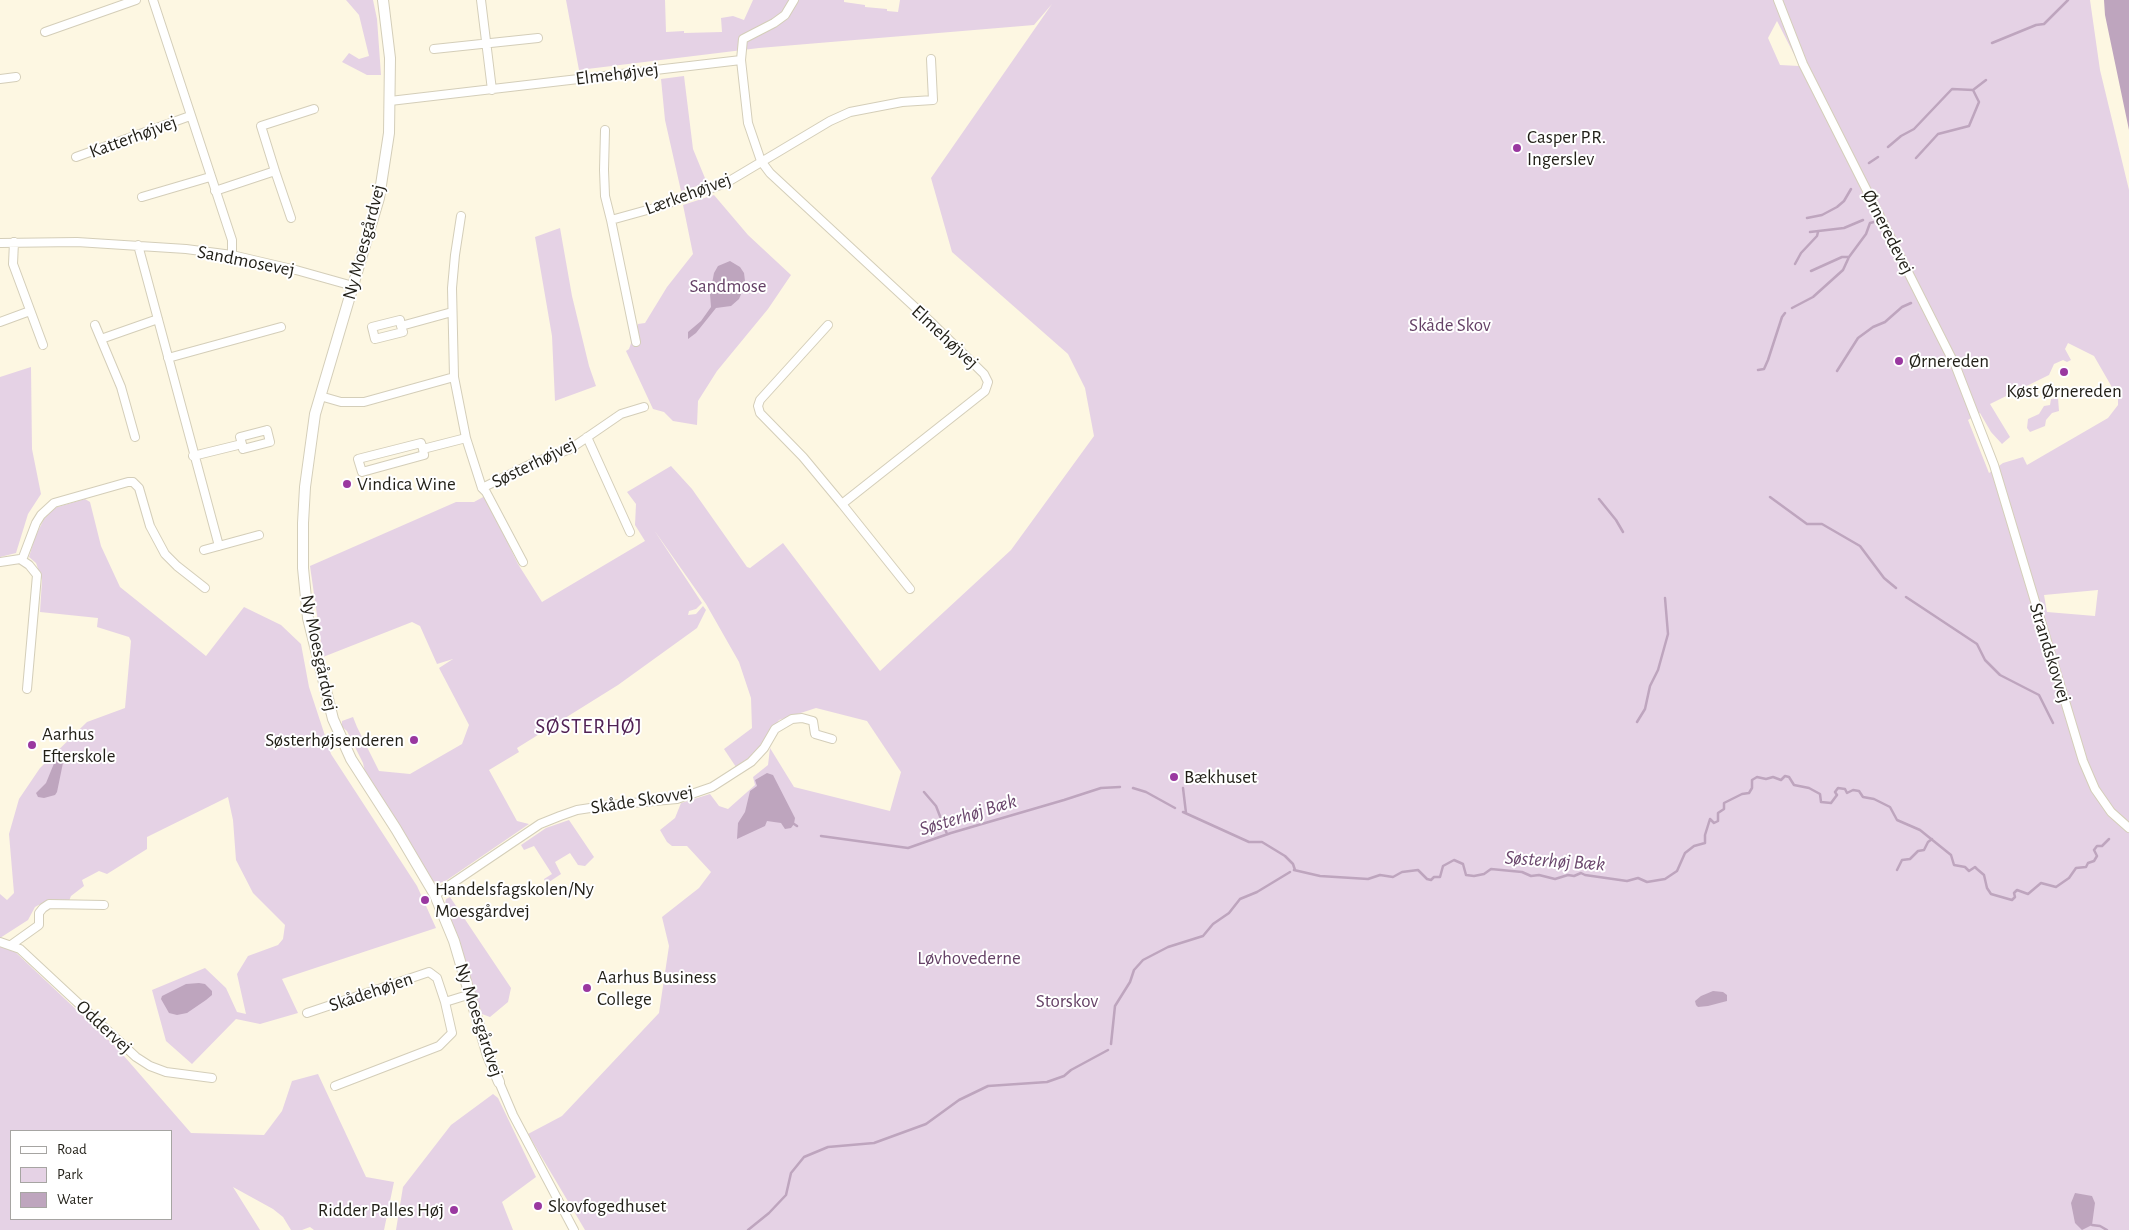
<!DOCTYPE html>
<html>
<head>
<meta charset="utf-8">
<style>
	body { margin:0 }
	#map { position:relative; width:2129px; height:1230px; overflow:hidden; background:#fdf7e2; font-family:"Alegreya Sans",sans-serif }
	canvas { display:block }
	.legend { position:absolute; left:10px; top:1130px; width:162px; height:90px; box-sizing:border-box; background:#fff; border:1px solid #a6a5a2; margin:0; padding:6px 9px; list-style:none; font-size:15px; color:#211f17 }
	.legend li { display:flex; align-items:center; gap:10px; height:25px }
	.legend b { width:25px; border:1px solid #a6a5a2 }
</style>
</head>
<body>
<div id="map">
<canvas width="2129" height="1230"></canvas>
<ul class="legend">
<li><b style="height:6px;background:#fff"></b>Road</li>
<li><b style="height:14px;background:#e5d2e5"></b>Park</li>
<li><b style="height:14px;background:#bea5be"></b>Water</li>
</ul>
</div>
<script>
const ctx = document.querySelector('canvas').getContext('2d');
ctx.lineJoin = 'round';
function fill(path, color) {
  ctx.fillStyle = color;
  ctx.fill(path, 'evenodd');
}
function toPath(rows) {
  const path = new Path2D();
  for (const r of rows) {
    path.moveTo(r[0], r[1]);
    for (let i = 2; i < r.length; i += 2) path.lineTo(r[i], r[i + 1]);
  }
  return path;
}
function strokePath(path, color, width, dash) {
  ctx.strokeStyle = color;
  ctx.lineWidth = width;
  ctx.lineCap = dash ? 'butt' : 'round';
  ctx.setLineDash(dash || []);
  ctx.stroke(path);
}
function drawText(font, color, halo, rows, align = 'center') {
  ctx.font = font + ' "Alegreya Sans",sans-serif';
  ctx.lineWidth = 4;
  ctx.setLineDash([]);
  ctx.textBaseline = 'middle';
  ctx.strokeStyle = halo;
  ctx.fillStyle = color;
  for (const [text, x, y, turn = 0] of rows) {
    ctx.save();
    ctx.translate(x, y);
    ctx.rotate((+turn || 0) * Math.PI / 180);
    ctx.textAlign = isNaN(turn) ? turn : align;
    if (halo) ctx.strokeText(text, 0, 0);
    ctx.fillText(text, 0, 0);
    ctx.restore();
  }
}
fill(toPath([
	[346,0,373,0,377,19,381,75,367,75,342,62,349,53,359,59,369,56,359,15],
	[566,0,665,0,666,32,684,31,684,33,722,32,721,18,733,16,744,20,753,0,844,0,844,2,865,5,865,7,887,9,887,11,898,12,900,0,2090,0,2100,70,2129,190,2129,1230,585,1230,528,1134,562,1116,659,1013,669,946,662,917,699,888,711,872,687,846,672,846,667,842,660,830,675,818,681,803,710,794,719,806,728,809,755,785,753,777,768,765,770,748,794,787,890,811,901,772,867,721,816,708,779,720,753,755,736,767,724,749,752,728,751,698,739,662,706,604,654,530,702,603,696,609,689,611,688,615,696,614,703,606,706,610,697,628,618,685,517,748,519,752,489,770,517,821,529,824,447,880,440,883,432,881,366,777,363,763,347,731,342,727,342,721,353,717,357,727,379,771,410,774,462,744,469,725,439,668,453,659,437,664,420,626,412,622,323,657,310,566,456,502,474,502,485,496,518,564,542,602,645,541,635,525,636,504,627,492,671,466,692,489,747,567,750,568,783,543,880,671,1011,550,1094,436,1085,388,1068,354,952,252,931,178,1052,4,1034,25,759,48,579,70],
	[1777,21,1800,66,1799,66,1780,65,1768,38],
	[2068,343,2094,356,2113,389,2118,398,2118,405,2108,418,2027,465,2023,457,2003,463,1989,473,1968,420,1980,413,1991,432,2002,444,2010,437,1990,404,2049,375,2054,364,2063,360,2067,362,2071,360,2065,349],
	[2098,590,2095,616,2047,612,2044,595],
	[684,76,693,149,707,183,681,191,665,120,661,79],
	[714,195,748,235,791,275,768,309,717,371,698,401,697,425,673,421,664,412,653,409,626,351,629,349,638,324,645,323,667,287,693,254,683,205],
	[560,228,572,296,589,366,596,386,555,401,552,336,535,237],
	[31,367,32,449,41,494,28,514,16,553,0,557,0,377],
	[2058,398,2059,411,2052,413,2046,420,2045,426,2030,432,2027,428,2028,419,2039,414,2044,406,2050,405,2051,399],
	[85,499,90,502,101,546,120,587,206,656,244,607,281,625,301,644,309,687,331,754,417,886,436,928,282,979,298,1013,260,1024,236,1019,192,1064,166,1041,152,990,205,968,226,988,237,1012,246,1014,237,974,248,956,278,945,283,939,285,925,253,893,236,860,233,820,228,797,147,837,147,849,107,874,99,871,82,880,84,886,71,896,69,901,44,902,35,907,28,920,0,938,0,894,7,900,14,893,9,834,19,799,40,768,87,722,125,708,131,641,129,637,97,627,98,618,40,612,42,580,36,563,29,557,35,537,44,519,54,508],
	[569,820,594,857,585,866,578,865,570,853,555,862,561,874,546,884,544,879,552,874,534,846,524,850,521,845,546,828],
	[450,897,511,988,508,1002,490,1017,482,1014,445,904,446,899],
	[0,945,10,947,117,1048,191,1133,264,1135,282,1111,292,1081,318,1074,366,1177,394,1182,384,1230,314,1230,310,1227,302,1230,291,1230,283,1217,273,1209,233,1187,260,1230,0,1230],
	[11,1131,171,1131,171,1219,11,1219],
	[493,1094,498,1098,536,1177,502,1202,513,1230,396,1230,403,1187,451,1125]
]), '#e5d2e5');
fill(toPath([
	[2104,0,2129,0,2129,130,2105,15],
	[730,261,740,267,744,273,745,281,742,292,739,299,731,306,716,308,696,333,688,339,688,332,701,321,711,307,710,294,714,273,718,266],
	[59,759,63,763,57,792,55,795,44,798,38,797,36,793,46,783,55,761],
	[767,773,773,775,795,818,794,824,791,828,785,829,781,823,767,821,765,826,737,839,738,823,745,812,750,791,757,786,755,780],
	[199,983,205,984,212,991,212,995,206,1000,187,1013,177,1015,169,1013,161,999,162,996,186,984],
	[1713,991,1723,992,1727,995,1727,1001,1708,1006,1698,1007,1696,1005,1695,1001,1701,996],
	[2075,1193,2092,1196,2095,1203,2092,1225,2082,1230,2075,1223,2071,1203]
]), '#bea5be');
strokePath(toPath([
	[1992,43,2036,25,2044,24,2068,0],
	[1888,147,1901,136,1914,129,1952,89,1973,90],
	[1916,158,1938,134,1969,126,1979,102,1973,90,1986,80],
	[1869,163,1878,157],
	[1807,218,1822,215,1837,207,1844,201,1851,189],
	[1810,232,1844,228,1863,220],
	[1795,264,1801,253,1817,236,1818,232],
	[1811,271,1842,257,1849,257],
	[1792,308,1813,297,1843,270,1849,257,1866,234,1870,223,1874,222],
	[1758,370,1764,369,1768,360,1782,317,1785,313],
	[1837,371,1858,338,1873,327,1885,322,1902,307,1911,303],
	[1770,497,1807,524,1822,524,1860,546,1884,578,1896,588],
	[1599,499,1616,520,1623,532],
	[1906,597,1977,644,1985,660,2000,675,2039,695,2053,723],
	[1637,722,1645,709,1650,686,1658,670,1668,634,1665,598],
	[1133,788,1146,792,1175,808],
	[1183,788,1186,813],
	[924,792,936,806,947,834],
	[1183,812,1249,842,1262,842,1285,856,1293,864,1295,870],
	[794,824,797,826],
	[821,836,908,848,951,833,1064,800,1101,788,1120,787],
	[1294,870,1320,876,1368,879,1380,875,1393,877,1402,872,1418,870,1427,879,1431,880,1434,877,1440,877,1443,866,1454,860,1463,864,1466,875,1474,876,1484,874,1491,869,1522,872,1531,876,1539,875,1555,879,1568,875,1574,876,1581,873,1585,875,1627,881,1638,878,1647,882,1665,879,1677,871,1685,853,1694,846,1705,843,1705,835,1710,819,1714,823,1718,821,1718,813,1724,809,1724,803,1742,794,1749,793,1752,788,1752,780,1757,777,1766,779,1773,777,1781,780,1785,776,1789,777,1794,785,1809,788,1820,794,1821,802,1831,803,1837,795,1835,792,1838,788,1845,789,1847,793,1853,790,1859,791,1863,797,1874,799,1890,807,1897,820,1920,830,1951,855,1954,865,1965,867,1969,871,1975,867,1977,869,1984,875,1987,888,1991,894,2012,900,2015,897,2014,893,2017,890,2028,894,2041,883,2056,887,2069,878,2076,868,2086,867,2088,863,2094,861,2097,856,2094,850,2097,846,2102,846,2109,839],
	[1897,870,1902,860,1910,859,1918,851,1924,850,1928,842,1932,839],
	[1111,1044,1115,1006,1130,982,1134,970,1143,960,1168,947,1203,936,1213,924,1229,913,1240,899,1257,892,1290,872],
	[2092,1225,2100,1226,2107,1230],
	[748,1230,769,1213,786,1195,791,1173,804,1157,828,1147,874,1143,926,1124,959,1100,988,1086,1047,1082,1064,1076,1071,1070,1108,1050]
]), '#bea5be', 2.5);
const minor = toPath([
	[153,0,232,240,232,255],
	[481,0,492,90],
	[1778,0,1803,64,1956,367,1994,465,2083,761,2095,789,2111,812,2129,828],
	[45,32,136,0],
	[434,49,538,38],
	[741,60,743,39,774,23,785,15,794,0],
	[0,79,16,77],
	[390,101,741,60,748,123,761,161,770,173,933,324,984,374,988,382,985,391,842,504,803,457,760,413,758,406,760,400,828,325],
	[605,130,604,170,605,196,611,220],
	[76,157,190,116],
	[275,171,261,126,314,109],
	[215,191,275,171,291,218],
	[142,197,210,177],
	[461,216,455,255,452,288,454,377,466,438,482,488,533,463,570,449,621,414,644,407],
	[14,242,13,264,43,345],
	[0,243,77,242,186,249,232,255,296,270,353,286],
	[138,245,219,546],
	[0,322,30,311],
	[95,325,121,387,135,437],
	[401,326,403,332,375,339,372,327,400,320,401,326,452,312],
	[101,339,158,319],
	[636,342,611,220,658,207,726,183,830,121,850,112,902,102,933,100,931,59],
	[168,358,281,327],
	[320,396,341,402,364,402,454,377],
	[587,437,630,532],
	[423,449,424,455,362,472,358,459,421,443,423,449,466,438],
	[193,456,242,444,243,449,270,442,267,430,240,437,242,444],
	[482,488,486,492,523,562],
	[842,504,910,589],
	[204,550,259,535],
	[22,560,36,523,41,515,54,503,128,482,133,482,139,488,150,526,165,554,177,566,205,588],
	[0,562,20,559,29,565,37,575,27,689],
	[435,895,540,824,560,816,577,810,610,805,677,799,712,787,751,762,764,748,775,729,792,719,802,718,813,721,815,734,832,739],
	[0,942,20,949,136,1057,150,1066,166,1072,212,1078],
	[11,945,39,925,39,913,43,908,49,904,104,905],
	[307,1013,429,972,437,978,445,1002,471,994],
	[499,1082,513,1115,574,1230],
	[335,1086,439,1046,452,1033,445,1002]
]);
const tertiary = toPath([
	[383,0,390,58,389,133,379,198,315,414,305,487,303,523,303,568,308,618,333,719,351,759,396,829,435,895,454,941,488,1056,499,1082]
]);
strokePath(minor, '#d4ceb9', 10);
strokePath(tertiary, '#d4ceb9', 12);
strokePath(minor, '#fff', 8);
strokePath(tertiary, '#fff', 10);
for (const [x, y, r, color] of [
	[1517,148,5,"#9a38a0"],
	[1899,361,5,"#9a38a0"],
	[2064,372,5,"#9a38a0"],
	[347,484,5,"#9a38a0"],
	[414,740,5,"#9a38a0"],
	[32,745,5,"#9a38a0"],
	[1174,777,5,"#9a38a0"],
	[425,900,5,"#9a38a0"],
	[587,988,5,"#9a38a0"],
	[538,1206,5,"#9a38a0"],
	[454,1210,5,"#9a38a0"]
]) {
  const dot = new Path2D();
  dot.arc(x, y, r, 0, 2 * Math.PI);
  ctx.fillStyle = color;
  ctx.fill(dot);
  strokePath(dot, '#fff', 2);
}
drawText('19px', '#211f17', '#fff', [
	["Elmehøjvej",617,74,-7],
	["Katterhøjvej",133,137,-20],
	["Lærkehøjvej",688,194,-20],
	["Ørneredevej",1888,232,63],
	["Ny Moesgårdvej",364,242,-75],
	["Sandmosevej",246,261,11],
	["Elmehøjvej",945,337,43],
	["Søsterhøjvej",534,463,-26],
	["Ny Moesgårdvej",319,653,78],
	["Strandskovvej",2050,653,73],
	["Skåde Skovvej",642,800,-9],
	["Skådehøjen",371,992,-19],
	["Ny Moesgårdvej",479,1020,72],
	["Oddervej",104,1027,43]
]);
drawText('19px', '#211f17', '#fff', [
	["Casper P.R.",1527,137],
	["Ingerslev",1527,159],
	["Ørnereden",1909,361],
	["Køst Ørnereden",2064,391,"center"],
	["Vindica Wine",357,484],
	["Aarhus",42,734],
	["Efterskole",42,756],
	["Søsterhøjsenderen",404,740,"right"],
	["Bækhuset",1184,777],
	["Handelsfagskolen/Ny",435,889],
	["Moesgårdvej",435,911],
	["Aarhus Business",597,977],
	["College",597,999],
	["Skovfogedhuset",548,1206],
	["Ridder Palles Høj",444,1210,"right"]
], 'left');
drawText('19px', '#654166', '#fff', [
	["Sandmose",728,286],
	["Skåde Skov",1450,325],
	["Løvhovederne",969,958],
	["Storskov",1067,1001]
]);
drawText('italic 20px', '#6a466c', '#fff', [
	["Søsterhøj Bæk",968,815,-17],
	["Søsterhøj Bæk",1555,861,4]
]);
ctx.letterSpacing = '1px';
drawText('21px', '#502153', '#fff', [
	["SØSTERHØJ",589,727]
]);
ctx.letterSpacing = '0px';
</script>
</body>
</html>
